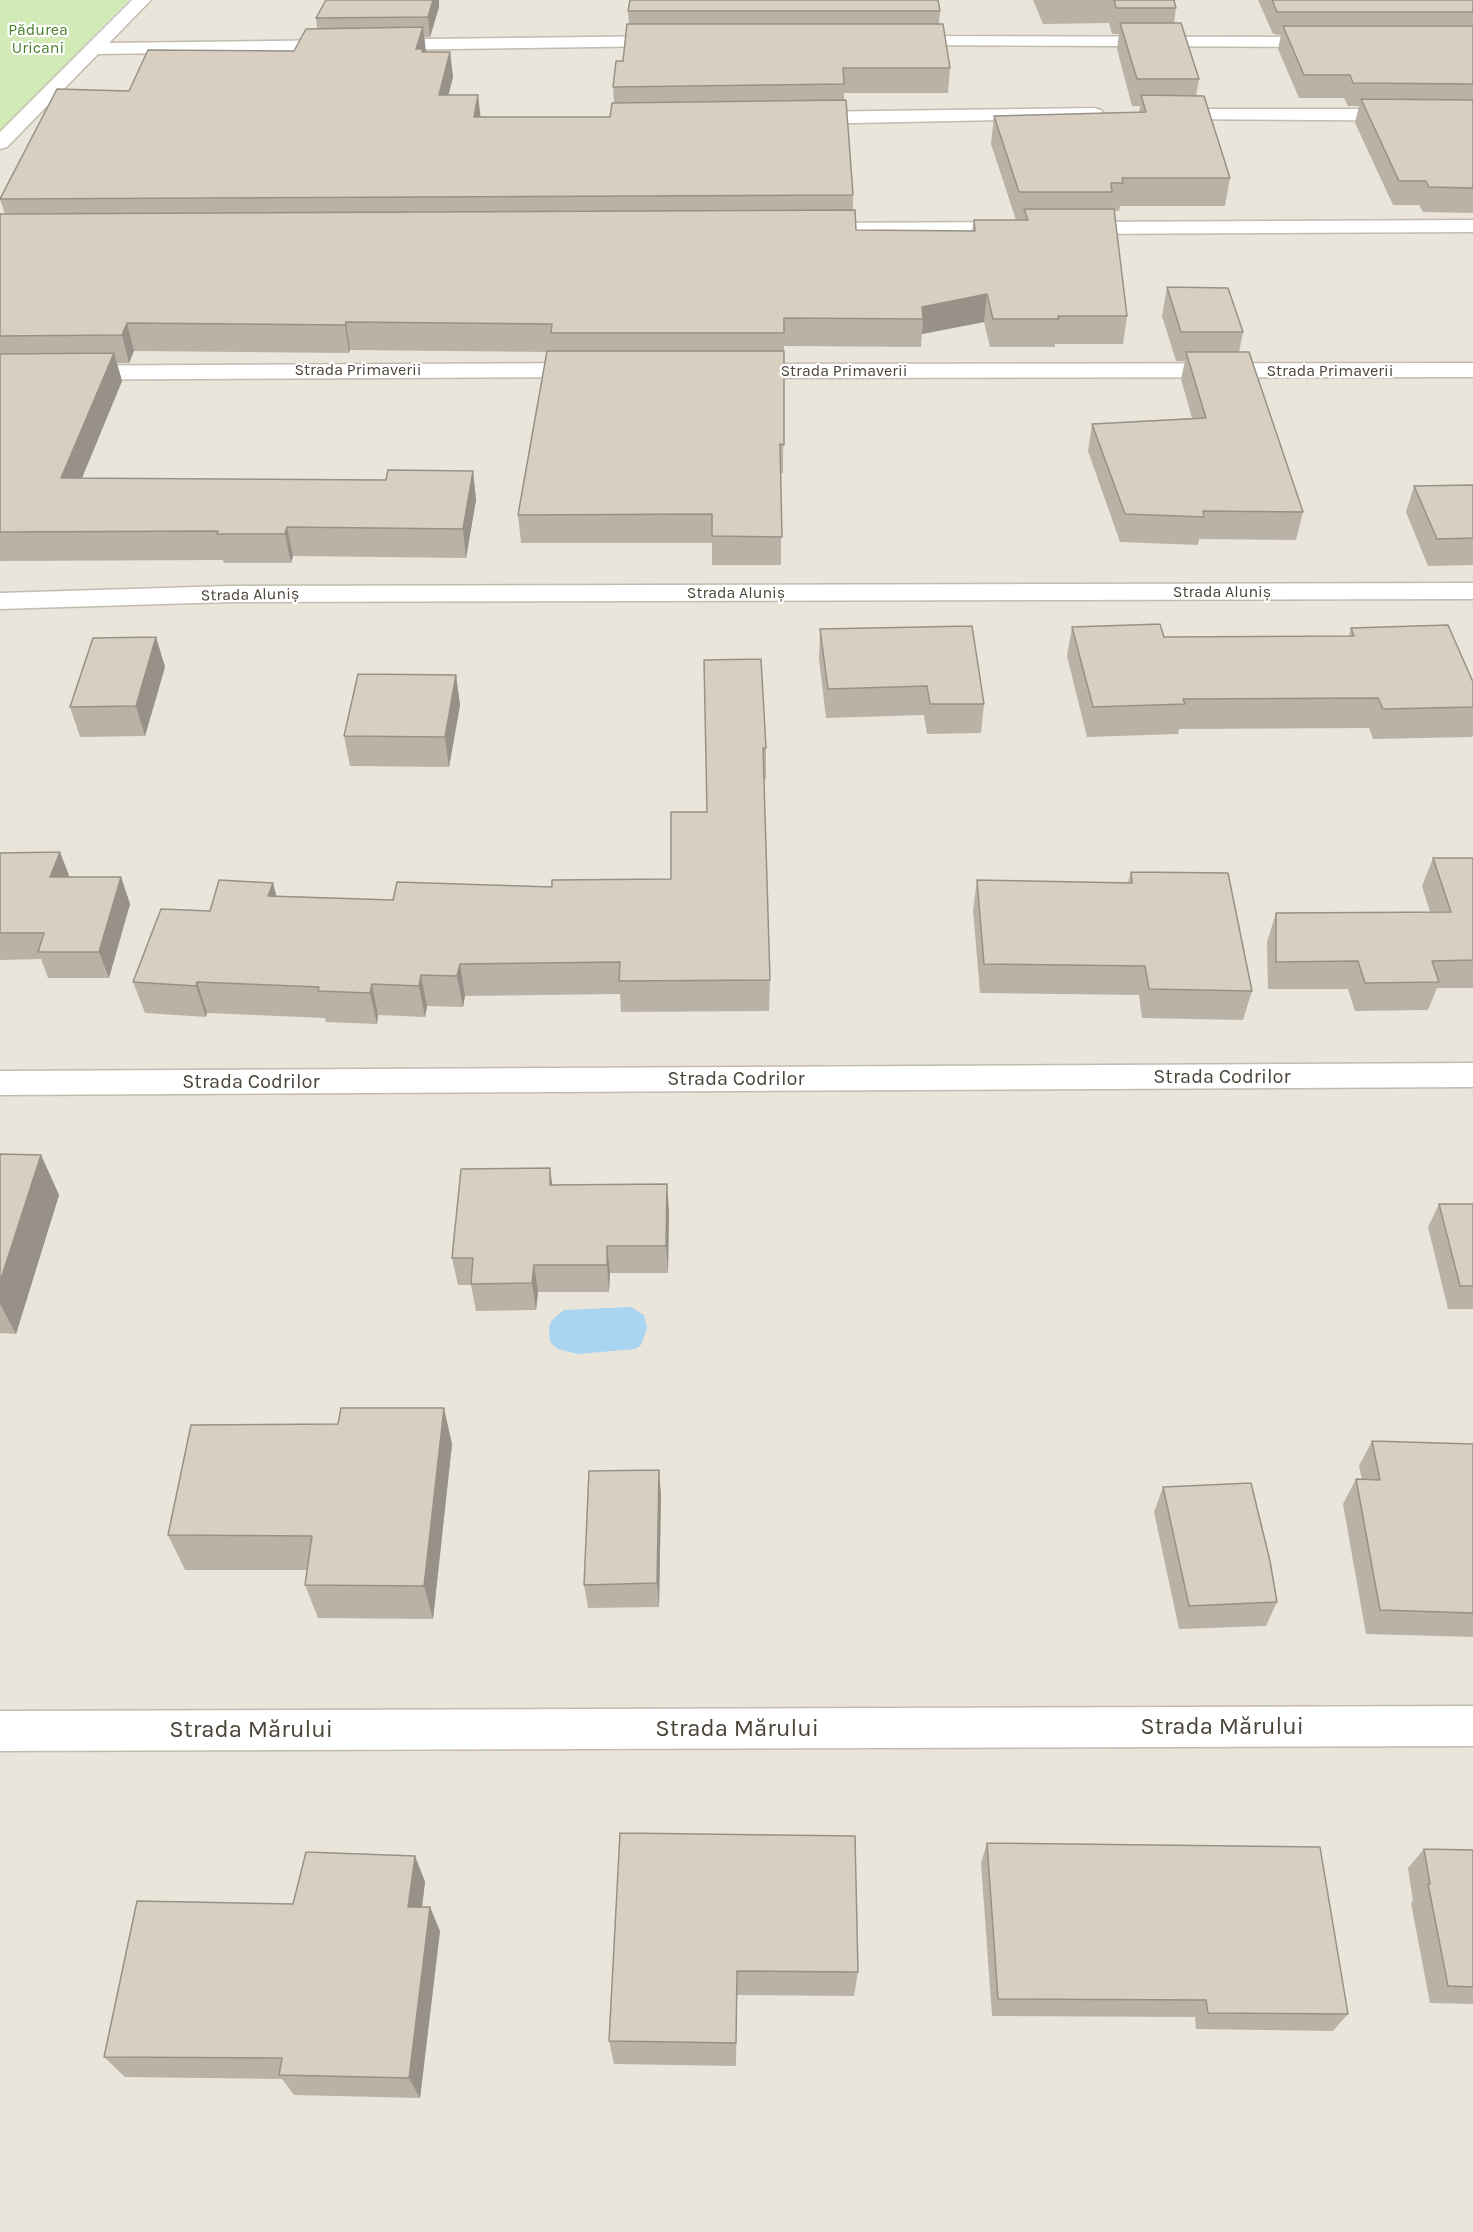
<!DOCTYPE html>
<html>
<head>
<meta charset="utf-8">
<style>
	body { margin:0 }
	canvas { display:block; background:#f6f3ec }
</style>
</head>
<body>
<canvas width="1473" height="2232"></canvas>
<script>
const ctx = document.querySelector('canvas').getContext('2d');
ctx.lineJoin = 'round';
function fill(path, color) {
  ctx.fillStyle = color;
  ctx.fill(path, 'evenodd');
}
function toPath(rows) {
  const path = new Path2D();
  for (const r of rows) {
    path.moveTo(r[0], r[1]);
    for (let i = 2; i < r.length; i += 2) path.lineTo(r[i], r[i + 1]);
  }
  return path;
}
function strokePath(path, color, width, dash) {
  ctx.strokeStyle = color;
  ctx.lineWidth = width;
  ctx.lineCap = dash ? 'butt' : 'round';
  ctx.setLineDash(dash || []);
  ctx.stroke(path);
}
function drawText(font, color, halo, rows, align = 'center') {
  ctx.font = font + ' Karla,sans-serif';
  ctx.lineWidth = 4.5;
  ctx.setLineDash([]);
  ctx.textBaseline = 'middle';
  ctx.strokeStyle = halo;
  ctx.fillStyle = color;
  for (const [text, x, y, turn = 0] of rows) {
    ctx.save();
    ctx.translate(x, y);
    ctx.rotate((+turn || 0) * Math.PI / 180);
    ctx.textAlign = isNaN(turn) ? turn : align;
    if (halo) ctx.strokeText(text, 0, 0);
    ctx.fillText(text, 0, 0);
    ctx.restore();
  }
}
fill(toPath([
	[153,0,1473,0,1473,2232,0,2232,0,131]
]), '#eae5da');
fill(toPath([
	[0,0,129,0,0,131]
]), '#d2eab5');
fill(toPath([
	[631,1307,644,1315,647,1328,641,1345,635,1349,578,1354,558,1349,550,1342,549,1327,552,1320,564,1310]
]), '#a9d4f2');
const minor = toPath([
	[132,0,151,0,109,43,668,36,674,37,677,41,674,45,668,46,98,54,7,147,0,149,0,132,132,0],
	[900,36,1325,37,1331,38,1334,42,1331,46,1325,47,894,45,891,41,894,37,900,36],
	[1094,108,1101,110,1104,114,1101,118,804,124,797,122,794,118,797,114,804,112,1094,108],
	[1167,109,1473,109,1473,121,1160,119,1157,115,1160,111,1167,109],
	[1473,220,1473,232,1073,234,1066,232,1063,228,1066,224,1073,222,1473,220],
	[1018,222,1025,224,1028,228,1025,232,812,235,805,233,802,229,805,225,812,223,1018,222],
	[589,363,597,365,600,370,597,375,589,377,0,380,0,366,589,363],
	[1473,363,1473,377,740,378,732,376,729,371,732,366,740,364,1473,363],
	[1473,583,1473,599,228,602,0,609,0,593,228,586,1473,583],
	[1473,1063,1473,1087,0,1095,0,1071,1473,1063],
	[1473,1706,1473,1746,0,1751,0,1711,1473,1706]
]);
strokePath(minor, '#c2bbae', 3);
fill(minor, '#fff');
fill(toPath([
	[326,0,439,0,439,7,430,37,424,37,426,52,450,52,453,77,448,95,480,117,610,117,614,103,613,87,623,61,629,24,628,11,940,11,939,24,950,68,948,93,844,93,844,100,853,195,853,210,856,230,972,231,974,220,1016,220,991,144,994,116,1139,113,1140,106,1132,106,1117,49,1119,34,1112,34,1109,23,1043,24,1033,0,1174,0,1176,8,1174,23,1199,79,1196,96,1230,178,1225,206,1120,206,1119,211,1114,211,1127,316,1123,344,1055,344,1055,347,990,347,984,322,922,334,921,347,784,346,783,473,781,473,781,565,712,565,712,543,521,543,518,515,547,352,350,350,349,353,134,351,129,363,117,363,122,381,82,478,386,480,473,471,476,500,466,558,293,556,291,563,224,563,223,560,0,561,0,214,5,214,0,199,129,91,294,51,317,28,316,18],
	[1258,0,1473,0,1473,213,1423,212,1419,205,1393,205,1355,123,1359,106,1348,106,1344,98,1299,98,1278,49,1281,35,1273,34],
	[1167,287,1243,332,1239,352,1303,512,1296,540,1199,539,1198,545,1120,542,1088,451,1092,424,1192,418,1181,379,1185,361,1176,361,1162,316],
	[1473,485,1473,565,1428,566,1406,512,1414,486],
	[1072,627,1164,637,1349,636,1351,628,1473,707,1473,735,1472,737,1373,739,1369,728,1179,729,1178,734,1087,737,1067,656],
	[820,629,984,704,981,733,927,734,924,715,826,718,819,659],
	[156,637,165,667,145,736,80,737,70,707],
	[704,660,766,748,766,779,764,779,770,980,769,1011,621,1012,620,994,465,996,463,1007,427,1006,425,1017,378,1015,377,1024,326,1022,325,1018,207,1013,206,1017,145,1013,133,982,210,911,273,883,276,896,393,900,671,879,707,812],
	[456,675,460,705,449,767,350,766,344,736],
	[0,853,69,877,121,877,130,904,109,978,48,978,41,959,0,960],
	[1433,858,1473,858,1473,988,1437,988,1428,1010,1355,1011,1348,989,1268,989,1267,942,1276,913,1430,912,1422,886],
	[1131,872,1252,991,1243,1020,1142,1018,1139,995,980,993,973,910,977,880,1128,883],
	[0,1154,41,1155,59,1195,16,1334,0,1333],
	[552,1185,669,1211,668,1273,610,1273,609,1292,538,1292,536,1310,476,1311,471,1285,458,1285,452,1258],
	[1439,1204,1473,1204,1473,1309,1448,1309,1428,1227],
	[1372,1441,1473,1444,1473,1637,1366,1634,1343,1504,1356,1479,1362,1479,1359,1466],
	[452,1444,433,1619,318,1618,305,1585,307,1570,185,1570,168,1535],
	[1163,1487,1277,1602,1266,1626,1179,1629,1154,1512],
	[661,1495,659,1607,588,1608,584,1585],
	[620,1833,858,1972,854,1996,737,1995,736,2066,614,2064,609,2041],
	[987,1843,1348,2014,1333,2031,1196,2029,1195,2017,992,2016,981,1863],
	[1424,1849,1473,1850,1473,2004,1430,2003,1411,1903,1413,1901,1408,1868],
	[415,1856,425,1882,422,1907,440,1931,420,2098,294,2095,282,2079,125,2077,104,2057,293,1904]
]), '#bab2a6');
fill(toPath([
	[433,0,439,0,439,7,430,37,428,17],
	[423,27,426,52,426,74,416,49],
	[450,52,453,77,442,120,439,95],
	[478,95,481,120,474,117],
	[987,294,984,322,922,334,923,319,922,307],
	[346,322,350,350,349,353,345,325],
	[127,323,134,351,129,363,122,335],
	[114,353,122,381,70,507,61,478],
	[473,471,476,500,466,558,463,529],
	[287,527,293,556,291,563,285,534],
	[156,637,165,667,145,736,136,706],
	[456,675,460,705,449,767,445,737],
	[60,852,70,878,50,877],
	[121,877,130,904,109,978,99,952],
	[273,883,281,914,268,896],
	[460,964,465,996,463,1007,457,976],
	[421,975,427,1006,425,1017,419,986],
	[197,982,207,1013,206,1017,196,986],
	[372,984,378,1015,377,1024,370,993],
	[41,1155,59,1195,16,1334,0,1304,0,1282],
	[550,1168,554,1196,550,1185],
	[667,1184,669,1211,668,1273,666,1246],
	[607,1246,610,1273,609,1292,607,1265],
	[534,1265,538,1292,536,1310,532,1283],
	[444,1408,452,1444,433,1619,424,1586],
	[659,1470,661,1495,659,1607,657,1583],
	[415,1856,425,1882,419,1931,408,1907],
	[430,1907,440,1931,420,2098,409,2078]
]), '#979187');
const building = toPath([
	[326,0,433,0,428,17,316,18,326,0],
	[630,0,938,0,940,11,628,11,630,0],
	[1114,0,1174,0,1176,8,1116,8,1114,0],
	[1272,0,1473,0,1473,12,1277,12,1272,0],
	[1120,23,1181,23,1199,79,1137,79,1120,23],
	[627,24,943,24,950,68,843,68,844,84,613,87,616,61,623,61,627,24],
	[1283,26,1473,26,1473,84,1353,83,1350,75,1304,75,1283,26],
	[423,27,416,49,423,49,422,52,450,52,439,95,478,95,474,117,610,117,612,103,846,100,853,195,0,199,57,89,129,91,148,50,294,51,306,29,423,27],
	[1141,95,1204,96,1230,178,1122,178,1123,183,1111,183,1112,192,1019,192,994,116,1146,112,1141,95],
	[1361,99,1473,100,1473,188,1429,187,1426,181,1399,181,1361,99],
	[1024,209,1114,209,1127,316,1058,316,1059,319,993,319,987,294,922,307,923,319,784,318,784,333,551,333,552,324,346,322,345,325,127,323,122,335,0,336,0,214,855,210,856,230,975,231,974,220,1028,220,1024,209],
	[1167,287,1228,288,1243,332,1181,332,1167,287],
	[547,351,784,351,784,445,780,444,782,537,712,536,712,514,518,515,547,351],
	[1186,352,1249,352,1303,512,1203,511,1204,517,1125,514,1092,424,1206,418,1186,352],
	[114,353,61,478,386,480,388,470,473,471,463,529,287,527,285,534,217,534,218,531,0,532,0,354,114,353],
	[1473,485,1473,538,1437,539,1414,486,1473,485],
	[1160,624,1164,637,1354,636,1351,628,1448,625,1473,682,1473,707,1383,709,1378,698,1183,699,1185,704,1093,707,1072,627,1160,624],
	[972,626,984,704,930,704,927,686,828,689,820,629,972,626],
	[156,637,136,706,70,707,93,638,156,637],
	[761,659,766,748,763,748,770,980,619,981,620,962,460,964,457,976,421,975,419,986,372,984,370,993,318,991,319,987,197,982,196,986,133,982,161,909,210,911,219,880,273,883,268,896,393,900,397,882,552,887,552,880,671,879,671,812,707,812,704,660,761,659],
	[358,674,456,675,445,737,344,736,358,674],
	[60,852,50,877,121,877,99,952,38,952,44,933,0,933,0,853,60,852],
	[1433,858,1473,858,1473,960,1432,961,1439,982,1365,983,1358,961,1276,962,1276,913,1451,912,1433,858],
	[1131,872,1228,873,1252,991,1149,989,1145,966,984,964,977,880,1132,883,1131,872],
	[0,1154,41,1155,0,1282,0,1154],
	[550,1168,550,1185,667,1184,666,1246,607,1246,607,1265,534,1265,532,1283,471,1284,473,1258,452,1258,461,1169,550,1168],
	[1439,1204,1473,1204,1473,1286,1460,1286,1439,1204],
	[341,1408,444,1408,424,1586,305,1585,312,1536,168,1535,191,1425,338,1424,341,1408],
	[1372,1441,1473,1444,1473,1613,1380,1610,1356,1479,1380,1480,1372,1441],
	[659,1470,657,1583,584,1585,589,1471,659,1470],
	[1251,1483,1270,1561,1277,1602,1189,1606,1163,1487,1251,1483],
	[620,1833,855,1836,858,1972,737,1971,736,2043,609,2041,620,1833],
	[987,1843,1320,1847,1348,2014,1208,2013,1206,2000,998,1999,987,1843],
	[1424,1849,1473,1850,1473,1987,1448,1986,1428,1884,1430,1884,1424,1849],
	[306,1852,415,1856,408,1907,430,1907,409,2078,279,2075,282,2058,104,2057,137,1901,293,1904,306,1852]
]);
fill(building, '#d8cfc1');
strokePath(building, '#979187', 1.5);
drawText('16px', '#4a7f2a', '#fff', [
	["Pădurea",38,30],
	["Uricani",38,48]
]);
drawText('16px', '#4b4439', '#fff', [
	["Strada Primaverii",358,370],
	["Strada Primaverii",844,371],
	["Strada Primaverii",1330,371],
	["Strada Aluniș",1222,592],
	["Strada Aluniș",736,593],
	["Strada Aluniș",250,595,-1]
]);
drawText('20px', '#4b4439', '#fff', [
	["Strada Codrilor",1222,1077],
	["Strada Codrilor",736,1079],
	["Strada Codrilor",251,1082]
]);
drawText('24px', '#4b4439', '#fff', [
	["Strada Mărului",1222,1727],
	["Strada Mărului",737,1729],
	["Strada Mărului",251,1730]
]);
</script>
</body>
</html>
